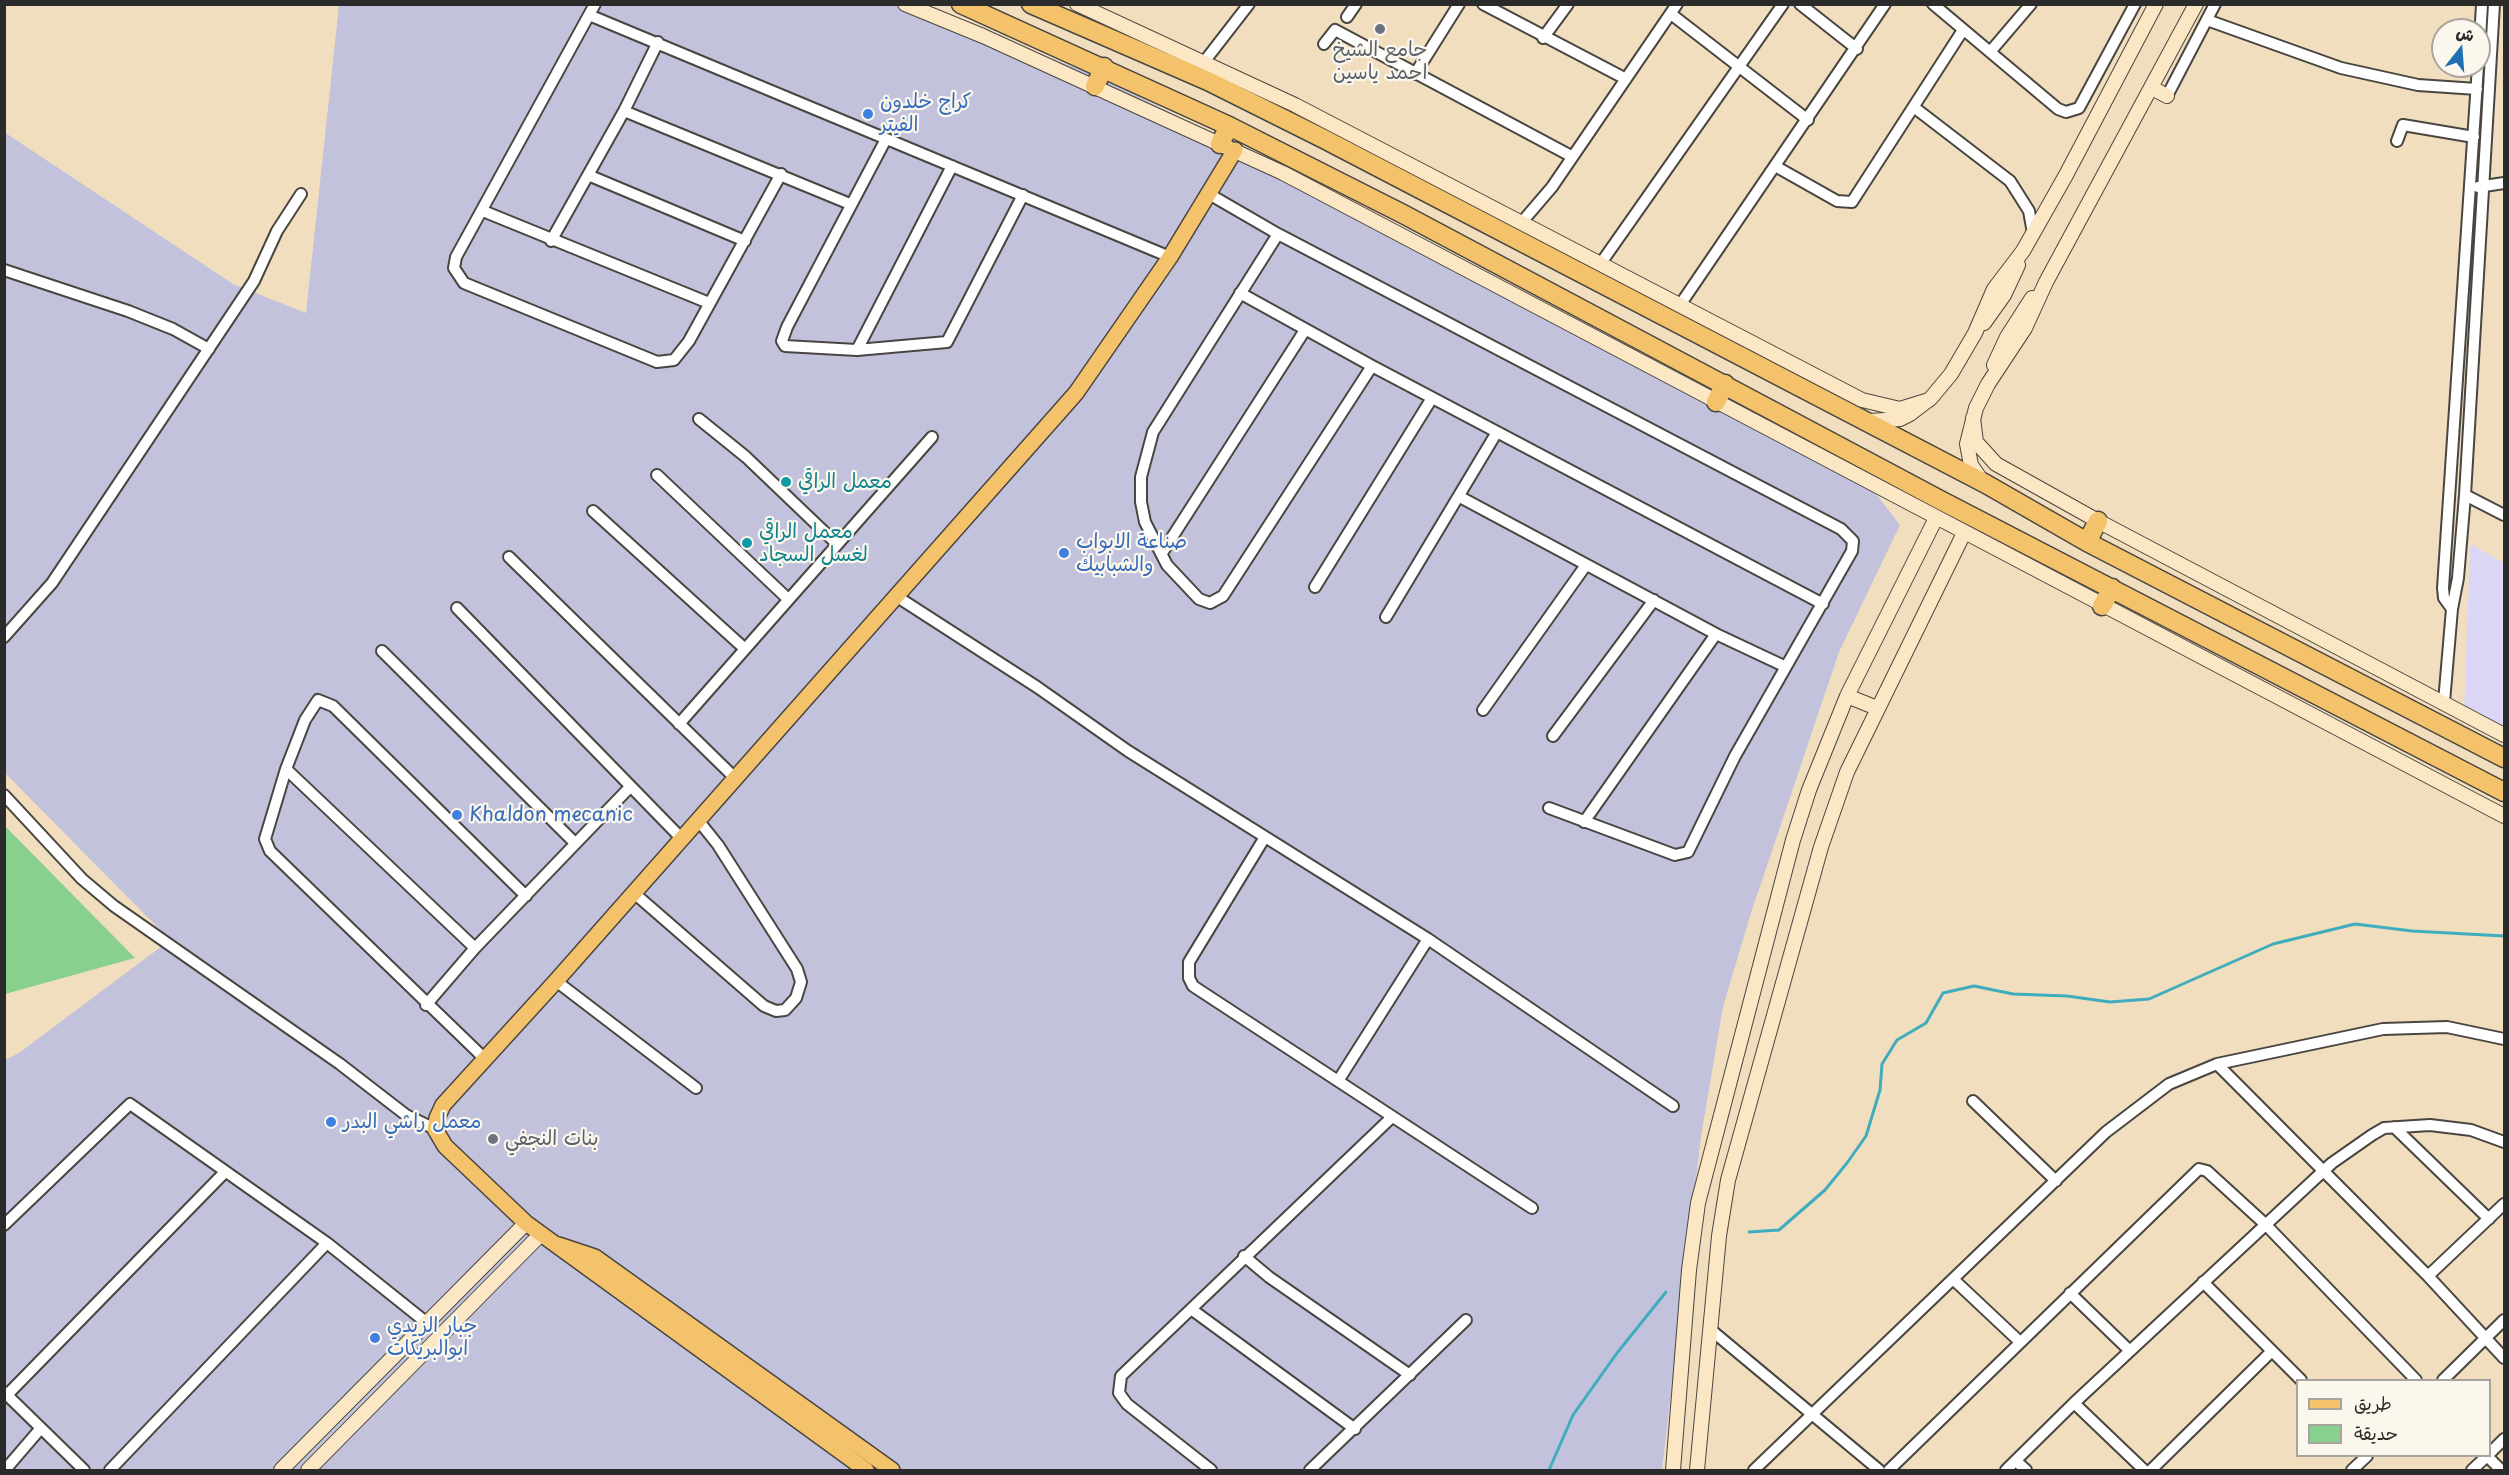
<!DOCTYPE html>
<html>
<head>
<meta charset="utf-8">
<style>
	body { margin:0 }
	#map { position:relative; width:2509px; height:1475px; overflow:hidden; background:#f1debe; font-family:"Playpen Sans","Playpen Sans Arabic",sans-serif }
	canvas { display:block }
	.frame { position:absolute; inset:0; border:6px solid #2b2b2b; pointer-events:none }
	.legend { position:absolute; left:2296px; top:1379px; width:195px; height:78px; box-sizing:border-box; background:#fbf7ec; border:2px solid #a8a59f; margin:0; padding:8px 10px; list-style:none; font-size:18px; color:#2b2b2b }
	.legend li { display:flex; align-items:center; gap:12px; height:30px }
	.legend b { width:30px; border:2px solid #a8a59f }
	.north { position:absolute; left:2431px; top:18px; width:60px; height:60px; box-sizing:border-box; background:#fbf7ec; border:2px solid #a8a59f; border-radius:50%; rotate:17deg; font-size:16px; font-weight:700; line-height:24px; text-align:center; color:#2b2b2b }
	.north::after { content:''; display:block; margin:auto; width:21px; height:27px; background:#1f6fb2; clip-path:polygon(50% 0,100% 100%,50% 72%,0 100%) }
</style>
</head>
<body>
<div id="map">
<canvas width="2509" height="1475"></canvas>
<div class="frame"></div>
<ul class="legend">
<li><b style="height:8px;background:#f4c26a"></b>طريق</li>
<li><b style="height:16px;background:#87d08d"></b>حديقة</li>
</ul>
<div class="north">ش</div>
</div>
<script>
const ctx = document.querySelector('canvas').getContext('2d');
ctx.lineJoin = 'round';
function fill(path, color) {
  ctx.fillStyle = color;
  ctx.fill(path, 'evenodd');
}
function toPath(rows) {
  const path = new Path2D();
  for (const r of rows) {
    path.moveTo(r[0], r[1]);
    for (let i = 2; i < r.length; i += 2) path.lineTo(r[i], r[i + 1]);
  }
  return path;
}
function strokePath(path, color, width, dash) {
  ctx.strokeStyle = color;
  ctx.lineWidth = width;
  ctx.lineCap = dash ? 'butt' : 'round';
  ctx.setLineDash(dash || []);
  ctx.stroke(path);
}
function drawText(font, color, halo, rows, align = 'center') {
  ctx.font = font + ' "Playpen Sans","Playpen Sans Arabic",sans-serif';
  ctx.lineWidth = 4.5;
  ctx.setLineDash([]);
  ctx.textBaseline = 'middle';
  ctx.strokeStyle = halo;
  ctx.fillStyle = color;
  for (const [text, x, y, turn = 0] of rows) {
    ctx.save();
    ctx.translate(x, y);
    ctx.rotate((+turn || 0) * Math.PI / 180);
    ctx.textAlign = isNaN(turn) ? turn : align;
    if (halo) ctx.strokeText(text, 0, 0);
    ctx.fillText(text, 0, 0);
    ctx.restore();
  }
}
fill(toPath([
	[2470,544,2504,563,2504,738,2464,716]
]), '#dcd6f6');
fill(toPath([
	[339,5,921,5,1110,82,1252,154,1876,494,1900,525,1839,652,1750,916,1723,1007,1701,1136,1662,1470,5,1470,5,1060,19,1053,170,940,5,773,4,132,233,284,306,313]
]), '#c2c2dc');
fill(toPath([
	[5,826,135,958,5,994]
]), '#87d08d');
strokePath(toPath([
	[1749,1232,1779,1230,1825,1190,1847,1163,1866,1136,1880,1090,1882,1064,1897,1040,1926,1023,1943,993,1974,986,2013,994,2067,996,2110,1002,2149,999,2273,944,2355,924,2412,931,2504,936],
	[1549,1470,1573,1415,1617,1353,1666,1292]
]), '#3fadbd', 3);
const street = toPath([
	[595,4,456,257,454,268,464,283,657,362,674,360,689,341,781,174],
	[1483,4,1626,79],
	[1800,4,1857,49],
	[1933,4,2058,109,2066,112,2079,108,2135,4],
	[1671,14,1808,120],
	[589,15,1170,257],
	[1347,17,1356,4],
	[2207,20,2341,68,2418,85,2477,89],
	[1543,38,1568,4],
	[1324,44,1335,30,1571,156],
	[1990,52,2031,4],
	[2479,57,2482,4],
	[1204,62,1249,4],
	[1415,74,1459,4],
	[2167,96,2215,4],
	[1915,108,2010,181,2029,211,2033,233],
	[624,111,850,204],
	[886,139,787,327,782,341,785,346,857,350,947,342,1023,195],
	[2397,141,2403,125,2474,137],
	[1775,166,1837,201,1852,202,1963,30],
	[588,175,745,241],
	[2478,187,2504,183],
	[1209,194,1278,234,1841,529,1853,541,1852,551,1735,756,1688,852,1675,855,1549,808],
	[483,211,709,303],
	[1522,222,1552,187,1677,4],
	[1278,234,1153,432,1141,477,1141,502,1145,522,1167,565,1199,599,1210,603,1223,596,1372,366],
	[551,241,624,111,658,42],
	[1601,263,1783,4],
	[4,270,128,311,173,329,209,349],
	[1240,293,1372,366,1823,604],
	[1680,305,1885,4],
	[857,350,952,166],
	[699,419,746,457,837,544],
	[657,475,788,599],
	[2465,495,2504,515],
	[1460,497,1716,634,1784,666],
	[593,511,745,649],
	[1162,553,1305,330],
	[509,557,735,778],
	[1315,587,1432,398],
	[896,596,1037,687,1128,751,1428,939,1673,1106],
	[457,608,682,839],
	[2452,609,2444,598,2443,588,2478,66],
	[1386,617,1497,432],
	[4,637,52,583,254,281,277,231,301,194],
	[382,651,574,842],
	[2444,702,2452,609,2458,578,2465,495,2494,4],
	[1483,710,1586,565],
	[679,724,932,437],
	[1553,736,1654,600],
	[286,769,475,948],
	[4,795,82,879,114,906,340,1064,406,1115,435,1129],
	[1584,822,1716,634],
	[1265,837,1189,962,1189,978,1193,986,1532,1208],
	[634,893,764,1006,776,1011,785,1010,796,998,801,982,797,969,718,845,698,820],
	[556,981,696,1088],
	[426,1005,475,948,630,787],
	[485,1059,270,851,265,839,286,769,305,720,318,700,333,706,526,896],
	[2217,1064,2428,1276,2504,1358],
	[1338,1081,1428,939],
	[1973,1101,2056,1181],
	[2394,1127,2489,1219],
	[4,1225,130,1104,327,1243,427,1323],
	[1244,1256,1269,1277,1410,1375],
	[2428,1276,2504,1204],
	[1953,1279,2020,1342],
	[2203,1282,2301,1380],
	[2070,1293,2130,1351],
	[1191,1309,1355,1429],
	[1711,1330,1879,1470],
	[2443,1380,2504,1320],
	[4,1392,84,1470],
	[7,1395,225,1172],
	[2074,1403,2144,1470],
	[2490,1453,2504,1439],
	[2487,1456,2501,1470],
	[2016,1461,2026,1470],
	[5,1470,41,1428],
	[110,1470,327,1243],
	[1211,1470,1127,1404,1119,1393,1121,1376,1391,1118],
	[1310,1470,1466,1320],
	[1754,1470,2106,1132,2169,1084,2217,1064,2383,1029,2447,1027,2504,1039],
	[1889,1470,2199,1169,2207,1171,2265,1224,2416,1380],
	[2006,1470,2074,1403,2332,1163,2372,1135,2384,1128,2430,1125,2471,1130,2504,1142],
	[2151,1470,2272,1351],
	[2352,1470,2367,1456],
	[2472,1470,2487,1456]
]);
const secondary = toPath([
	[905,4,983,36,1283,173,2504,816],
	[1077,4,1295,105,1862,400,1900,409,1929,400],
	[2152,88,2167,96],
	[1984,323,2004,295,2018,265],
	[1994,365,2007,337,2032,298],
	[1973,418,1976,442,1996,464,2098,521,2504,735],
	[1870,421,1900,419,1910,414,1931,398,1951,374,1975,333,1994,289,2023,251,2066,175,2156,4],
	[1982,481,1971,465,1967,444,1976,408,1988,384,2025,328,2046,282,2196,4],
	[1847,696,1877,708],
	[281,1470,526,1223],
	[308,1470,541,1234],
	[1673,1470,1689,1270,1698,1203,1793,840,1809,790,1847,696,1936,518],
	[1697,1470,1719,1236,1728,1180,1821,847,1847,772,1964,533]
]);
const primary = toPath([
	[559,1245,595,1257,892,1470],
	[866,1470,526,1223,445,1146,435,1129,437,1118,443,1105,556,981,1076,393,1170,257,1235,150]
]);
const highway = toPath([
	[961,4,1229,126,1403,214,1942,501,2504,792],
	[1031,4,1208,81,1324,139,1986,484,2087,542,2504,758],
	[1095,86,1104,67],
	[1220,144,1229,126],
	[1716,402,1725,384],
	[2087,542,2098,521],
	[2102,606,2112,588]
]);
strokePath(street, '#494641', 14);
strokePath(secondary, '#494641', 16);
strokePath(primary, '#494641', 18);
strokePath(highway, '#494641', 21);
strokePath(street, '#fff', 10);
strokePath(secondary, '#fbe7c3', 14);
strokePath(primary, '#f4c26a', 15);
strokePath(highway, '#f4c26a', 18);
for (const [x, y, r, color] of [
	[1380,29,6,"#6b7280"],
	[868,114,6,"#3f7fe0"],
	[786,482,6,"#0f9aa8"],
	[747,543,6,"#0f9aa8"],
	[1064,553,6,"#3f7fe0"],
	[457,815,6,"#3f7fe0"],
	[331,1122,6,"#3f7fe0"],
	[493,1139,6,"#6b7280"],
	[375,1338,6,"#3f7fe0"]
]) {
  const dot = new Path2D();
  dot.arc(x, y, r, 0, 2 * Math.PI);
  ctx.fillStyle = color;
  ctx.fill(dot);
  strokePath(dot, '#fbf7ec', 2);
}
drawText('20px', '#5b616d', '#fbf7ec', [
	["جامع الشيخ",1380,50],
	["احمد ياسين",1380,73],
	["بنات النجفي",505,1139,"left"]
]);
drawText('20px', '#366cbe', '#fbf7ec', [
	["كراج خلدون",880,102],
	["الفيتر",880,125],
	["صناعة الابواب",1076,542],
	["والشبابيك",1076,565],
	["Khaldon mecanic",469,815],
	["معمل راشي البدر",343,1122],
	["جبار الزيدي",387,1326],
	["ابوالبريكات",387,1349]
], 'left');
drawText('20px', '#0d838f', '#fbf7ec', [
	["معمل الراقي",798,482],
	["معمل الراقي",759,532],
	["لغسل السجاد",759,555]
], 'left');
</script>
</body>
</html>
